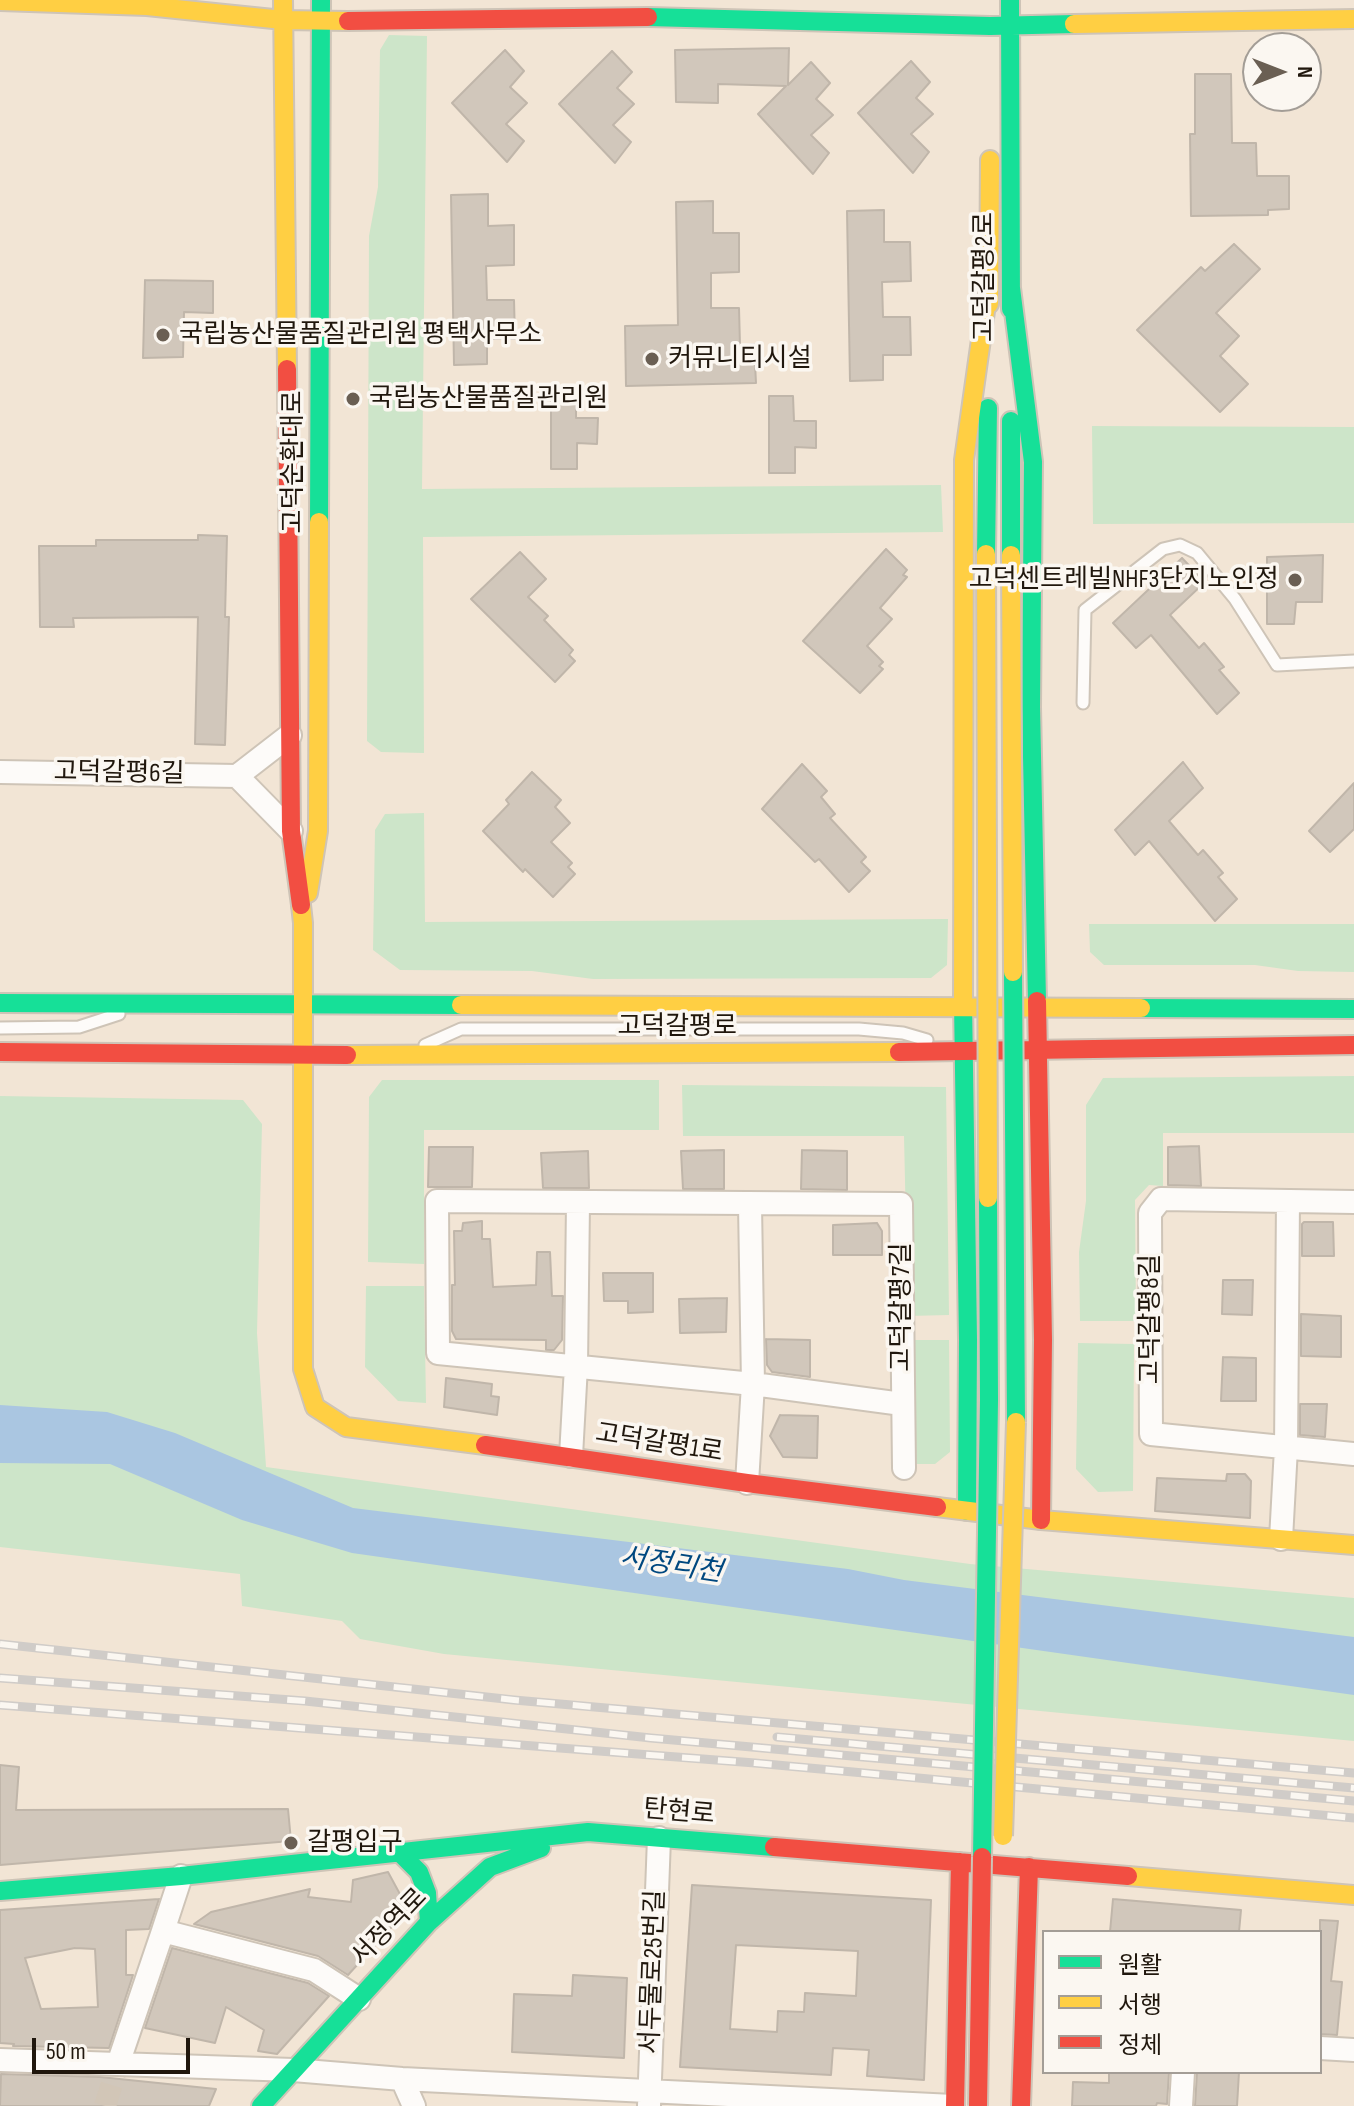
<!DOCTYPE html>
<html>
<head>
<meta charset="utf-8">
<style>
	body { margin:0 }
	#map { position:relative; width:1354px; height:2106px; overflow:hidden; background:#f2e5d5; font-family:"Sofia Sans Condensed","Noto Sans KR",sans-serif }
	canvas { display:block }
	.legend { position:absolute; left:1042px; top:1930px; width:280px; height:144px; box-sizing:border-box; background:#fbf7f1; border:2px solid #a39d96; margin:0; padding:10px 14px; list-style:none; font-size:24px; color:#20170d }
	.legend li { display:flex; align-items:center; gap:16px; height:40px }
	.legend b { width:40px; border:2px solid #a39d96 }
	.north { position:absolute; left:1242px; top:32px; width:80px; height:80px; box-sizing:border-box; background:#fbf7f1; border:2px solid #a39d96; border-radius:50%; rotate:90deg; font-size:22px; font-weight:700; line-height:32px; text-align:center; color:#20170d }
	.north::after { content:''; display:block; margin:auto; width:28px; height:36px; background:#6a5f53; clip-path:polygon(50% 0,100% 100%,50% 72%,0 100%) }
	.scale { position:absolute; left:32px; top:2038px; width:158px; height:36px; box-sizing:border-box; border:4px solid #20170d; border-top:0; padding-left:10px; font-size:24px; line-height:28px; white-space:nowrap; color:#20170d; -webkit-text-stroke:6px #fbf7f1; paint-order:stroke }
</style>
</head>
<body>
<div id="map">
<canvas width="1354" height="2106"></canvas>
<ul class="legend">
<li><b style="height:10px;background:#16e098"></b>원활</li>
<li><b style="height:10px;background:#ffcf43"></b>서행</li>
<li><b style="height:10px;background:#f24e42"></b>정체</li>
</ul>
<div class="north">N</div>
<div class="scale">50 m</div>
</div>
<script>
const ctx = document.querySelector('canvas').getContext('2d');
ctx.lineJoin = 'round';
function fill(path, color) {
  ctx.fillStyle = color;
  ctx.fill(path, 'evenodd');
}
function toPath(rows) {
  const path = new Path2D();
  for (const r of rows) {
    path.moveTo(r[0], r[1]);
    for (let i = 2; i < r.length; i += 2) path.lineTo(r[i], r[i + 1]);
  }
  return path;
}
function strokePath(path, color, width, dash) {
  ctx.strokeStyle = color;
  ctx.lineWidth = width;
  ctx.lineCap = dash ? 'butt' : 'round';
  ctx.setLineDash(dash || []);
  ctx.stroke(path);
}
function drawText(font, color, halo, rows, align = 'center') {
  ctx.font = font + ' "Sofia Sans Condensed","Noto Sans KR",sans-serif';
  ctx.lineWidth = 7;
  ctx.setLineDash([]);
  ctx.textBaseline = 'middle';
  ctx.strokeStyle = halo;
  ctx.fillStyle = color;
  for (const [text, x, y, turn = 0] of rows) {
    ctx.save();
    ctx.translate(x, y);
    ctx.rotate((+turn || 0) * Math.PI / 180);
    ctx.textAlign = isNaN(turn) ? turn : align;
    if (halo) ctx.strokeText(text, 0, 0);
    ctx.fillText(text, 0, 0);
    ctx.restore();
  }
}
fill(toPath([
	[389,35,427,36,422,489,941,485,943,532,423,537,424,753,381,752,367,741,369,236,378,187,380,50],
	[1092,426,1354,427,1354,523,1093,524],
	[424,813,425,922,948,919,947,965,931,978,593,979,532,971,400,970,373,950,375,830,385,814],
	[1089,924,1354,924,1354,972,1298,971,1255,965,1104,965,1090,952],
	[1354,1076,1354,1133,1163,1133,1163,1186,1149,1185,1135,1200,1136,1321,1080,1321,1079,1252,1086,1201,1086,1105,1103,1078],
	[382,1080,659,1080,659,1130,424,1130,424,1264,368,1262,369,1097],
	[682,1085,946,1087,949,1315,908,1316,904,1136,683,1136],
	[0,1096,243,1100,262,1124,257,1333,266,1467,970,1564,1354,1598,1354,1741,444,1654,360,1639,342,1621,242,1606,240,1574,0,1547],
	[366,1286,424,1286,426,1403,398,1401,365,1367],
	[907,1340,949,1340,950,1452,935,1464,909,1464],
	[1078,1343,1134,1344,1133,1491,1098,1492,1076,1469]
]), '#cde5c9');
fill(toPath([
	[0,1405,107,1412,175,1433,353,1508,848,1569,904,1580,1354,1637,1354,1695,352,1553,242,1520,110,1464,0,1463]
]), '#aac6e1');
const building = toPath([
	[789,48,788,85,811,62,830,83,816,99,833,115,811,135,829,153,813,174,758,114,786,86,718,84,718,103,676,102,675,50,789,48],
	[505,50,524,71,510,87,527,103,506,124,524,141,507,162,452,103,505,50],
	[612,51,632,72,617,88,634,104,613,125,631,142,615,163,559,104,612,51],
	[911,61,930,82,916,98,933,114,911,134,929,152,913,173,858,113,911,61],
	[1195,74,1231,74,1232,143,1256,143,1257,176,1289,176,1289,209,1268,210,1268,215,1191,216,1190,134,1195,134,1195,74],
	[488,194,488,226,514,225,514,265,486,266,487,300,514,300,515,339,487,339,487,364,454,365,451,195,488,194],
	[713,201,713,233,739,233,739,272,711,273,711,308,739,308,740,346,754,344,756,383,626,386,625,326,678,325,676,202,713,201],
	[884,210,884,242,910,242,911,281,882,282,883,317,910,317,911,355,883,355,883,380,850,381,847,211,884,210],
	[1234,244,1260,269,1216,313,1239,336,1220,356,1248,384,1220,412,1137,330,1201,267,1205,271,1234,244],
	[145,280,213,281,213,313,184,312,183,357,143,358,145,280],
	[551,392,576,392,576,418,598,418,597,444,577,443,577,469,551,469,551,392],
	[769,396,793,396,794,421,816,421,816,448,795,447,795,473,769,473,769,396],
	[198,535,227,536,225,617,229,617,225,745,195,744,198,617,73,618,74,627,40,627,39,546,96,546,96,540,198,540,198,535],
	[886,549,907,570,903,575,907,577,880,608,892,619,867,646,883,662,879,666,883,669,860,693,803,641,886,549],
	[520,552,546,579,528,597,548,616,544,620,573,650,569,655,575,661,555,682,471,599,520,552],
	[1323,555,1322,602,1296,602,1294,624,1267,624,1267,557,1323,555],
	[1182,558,1205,582,1170,615,1199,648,1204,643,1224,667,1219,670,1239,693,1217,714,1151,635,1136,648,1113,623,1182,558],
	[1183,762,1203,788,1169,821,1198,855,1203,850,1223,873,1218,877,1237,899,1215,921,1149,841,1135,855,1115,830,1183,762],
	[802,764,827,791,821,797,835,814,830,818,866,857,861,862,870,871,849,892,819,859,815,862,762,809,802,764],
	[532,772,561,800,555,807,570,823,551,842,572,863,568,867,575,874,553,897,525,869,523,872,483,831,509,804,506,800,532,772],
	[1354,783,1354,829,1330,852,1309,831,1354,783],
	[1199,1146,1201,1186,1168,1185,1168,1147,1199,1146],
	[429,1147,473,1147,472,1187,428,1187,429,1147],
	[724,1150,724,1189,683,1189,681,1151,724,1150],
	[802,1150,847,1151,847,1190,801,1189,802,1150],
	[588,1151,589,1188,543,1188,541,1153,588,1151],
	[482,1221,482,1239,490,1239,493,1287,536,1285,537,1252,550,1252,552,1296,563,1296,562,1340,554,1350,546,1350,546,1340,456,1339,452,1331,452,1285,455,1285,454,1231,462,1231,463,1223,482,1221],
	[1304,1222,1333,1222,1334,1256,1302,1256,1302,1224,1304,1222],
	[877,1223,882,1231,882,1255,833,1255,833,1225,877,1223],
	[603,1273,653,1273,653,1312,628,1313,628,1301,604,1301,603,1273],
	[1223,1280,1253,1280,1252,1315,1222,1314,1223,1280],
	[727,1298,726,1332,680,1333,679,1299,727,1298],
	[1301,1314,1341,1316,1341,1357,1301,1356,1301,1314],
	[766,1339,810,1340,810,1377,772,1372,767,1365,766,1339],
	[1223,1357,1256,1358,1256,1401,1221,1401,1223,1357],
	[446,1378,492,1384,491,1396,499,1397,497,1415,444,1407,446,1378],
	[1300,1404,1327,1404,1325,1437,1300,1435,1300,1404],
	[780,1415,818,1416,817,1458,783,1457,770,1436,780,1415],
	[1227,1474,1245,1474,1251,1481,1250,1518,1155,1511,1157,1478,1226,1481,1227,1474],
	[0,1765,19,1767,16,1810,288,1809,291,1841,0,1865,0,1765],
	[388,1872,408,1909,348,1975,318,1956,194,1924,211,1912,310,1889,308,1897,351,1902,353,1880,388,1872],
	[692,1885,931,1900,924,2080,867,2076,869,2050,833,2048,831,2075,680,2067,692,1885],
	[736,1945,858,1951,856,1996,805,1993,804,2012,778,2011,777,2032,730,2029,736,1945],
	[159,1899,149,1929,126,1930,126,1975,133,1975,109,2048,13,2046,14,2044,0,2043,0,1910,159,1899],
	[75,1948,95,1949,98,2007,41,2009,25,1958,75,1948],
	[1113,1899,1241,1910,1239,1932,1110,1932,1113,1899],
	[1320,1920,1338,1921,1331,1981,1342,1982,1337,2035,1320,2034,1320,1920],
	[172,1948,308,1983,329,1996,277,2054,258,2051,264,2030,226,2007,215,2043,145,2028,172,1948],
	[573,1975,627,1978,624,2058,512,2052,514,1994,572,1996,573,1975],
	[1109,2072,1169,2072,1167,2104,1157,2103,1156,2106,1072,2106,1073,2082,1109,2083,1109,2072],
	[1197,2072,1239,2072,1237,2106,1195,2106,1197,2072],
	[1,2074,100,2077,216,2089,209,2106,0,2106,1,2074]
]);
fill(building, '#d1c7bb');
strokePath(building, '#c0b6aa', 2);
strokePath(toPath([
	[105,2106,118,2064]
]), '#d2c6b7', 22, [22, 11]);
const lane = toPath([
	[1083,703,1085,610,1163,549,1180,545,1197,553,1235,599,1277,665,1354,661],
	[0,1028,79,1027,119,1014],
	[425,1045,461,1029,859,1029,903,1033,927,1040]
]);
const street = toPath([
	[0,772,237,776],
	[237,776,291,831],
	[237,776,290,735],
	[1354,1202,1161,1199,1150,1213,1151,1434,1354,1454],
	[902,1404,753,1384,438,1353,437,1201,901,1204,904,1468],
	[571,1456,576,1366,578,1203],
	[747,1483,753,1384,750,1205],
	[1281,1539,1286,1448,1288,1201],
	[163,1931,181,1876],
	[1320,2048,1354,2050],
	[0,2060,293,2070,402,2079,953,2106],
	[118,2064,163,1931,314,1970,359,1999],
	[402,2079,414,2106],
	[649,2106,659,1838],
	[1181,2106,1183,2072]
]);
const fast = toPath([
	[1010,0,1011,309],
	[648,17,990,26,1074,24],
	[1011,288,1033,462,1031,707,1037,1001],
	[1011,421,1011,555],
	[319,522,321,0],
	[986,554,988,408],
	[963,1002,968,1340,967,1511],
	[0,1003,461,1005],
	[1141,1008,1354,1009],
	[399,1852,419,1872,427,1893,429,1922],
	[0,1891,181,1876,588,1832,774,1847],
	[261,2106,429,1922,490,1867,541,1848]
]);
const slow = toPath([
	[283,0,287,369],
	[0,1,147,6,283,20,348,21],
	[1074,24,1354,19],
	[989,304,990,160],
	[308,893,318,831,319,522],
	[301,905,303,923,303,1369,315,1407,346,1427,485,1445],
	[963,1002,964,460,989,283],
	[461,1005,1141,1008],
	[347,1055,899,1052],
	[937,1507,1041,1520,1354,1545],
	[1128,1876,1354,1895]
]);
const jam = toPath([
	[348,21,648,17],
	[287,369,291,831,301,905],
	[1037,1001,1043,1340,1041,1520],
	[0,1052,347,1055],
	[899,1052,1354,1045],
	[485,1445,747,1483,937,1507],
	[774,1847,1128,1876],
	[955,2106,960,1862],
	[1021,2106,1029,1867]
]);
strokePath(lane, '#cec4b7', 15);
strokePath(street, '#cec4b7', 26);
strokePath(fast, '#cec4b7', 22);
strokePath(slow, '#cec4b7', 22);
strokePath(jam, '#cec4b7', 22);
strokePath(lane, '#fdfbf9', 11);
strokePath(street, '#fdfbf9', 22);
strokePath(fast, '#16e098', 18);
strokePath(slow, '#ffcf43', 18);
strokePath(jam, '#f24e42', 18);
const rail = toPath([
	[0,1644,514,1700,1354,1773],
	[0,1678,305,1701,651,1738,1354,1801],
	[0,1705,755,1763,1354,1818],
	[777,1737,1354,1788]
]);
strokePath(rail, '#d0ccc8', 9);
strokePath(rail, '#fbf7f1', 6, [18]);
const fastBridge = toPath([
	[1013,972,1016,1422],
	[982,1857,989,1400,988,1198]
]);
const slowBridge = toPath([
	[986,554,988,1198],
	[1011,555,1013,972],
	[1003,1836,1016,1422]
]);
const jamBridge = toPath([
	[978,2106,982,1857]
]);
strokePath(fastBridge, '#cec4b7', 22, []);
strokePath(slowBridge, '#cec4b7', 22, []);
strokePath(jamBridge, '#cec4b7', 22, []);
strokePath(fastBridge, '#16e098', 18);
strokePath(slowBridge, '#ffcf43', 18);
strokePath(jamBridge, '#f24e42', 18);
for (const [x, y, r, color] of [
	[163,335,8,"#6a5f53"],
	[652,359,8,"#6a5f53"],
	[353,399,8,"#6a5f53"],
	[1295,580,8,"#6a5f53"],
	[291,1843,8,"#6a5f53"]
]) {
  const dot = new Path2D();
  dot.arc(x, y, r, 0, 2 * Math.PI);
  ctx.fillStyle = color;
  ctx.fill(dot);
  strokePath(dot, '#fbf7f1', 3);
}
drawText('26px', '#20170d', '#fbf7f1', [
	["고덕갈평2로",985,277,-90],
	["고덕순환대로",294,462,-90],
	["고덕갈평6길",119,774,1],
	["고덕갈평로",677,1027],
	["고덕갈평7길",902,1307,-90],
	["고덕갈평8길",1151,1319,-90],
	["고덕갈평1로",659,1444,9],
	["탄현로",679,1813,5],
	["서정역로",390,1928,-46],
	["서두물로25번길",654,1972,-88]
]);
drawText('26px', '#20170d', '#fbf7f1', [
	["국립농산물품질관리원 평택사무소",179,335],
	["커뮤니티시설",668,359],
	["국립농산물품질관리원",369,399],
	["고덕센트레빌NHF3단지노인정",1279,580,"right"],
	["갈평입구",307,1843]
], 'left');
drawText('italic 28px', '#00487f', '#fbf7f1', [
	["서정리천",671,1566,9]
]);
</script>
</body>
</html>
